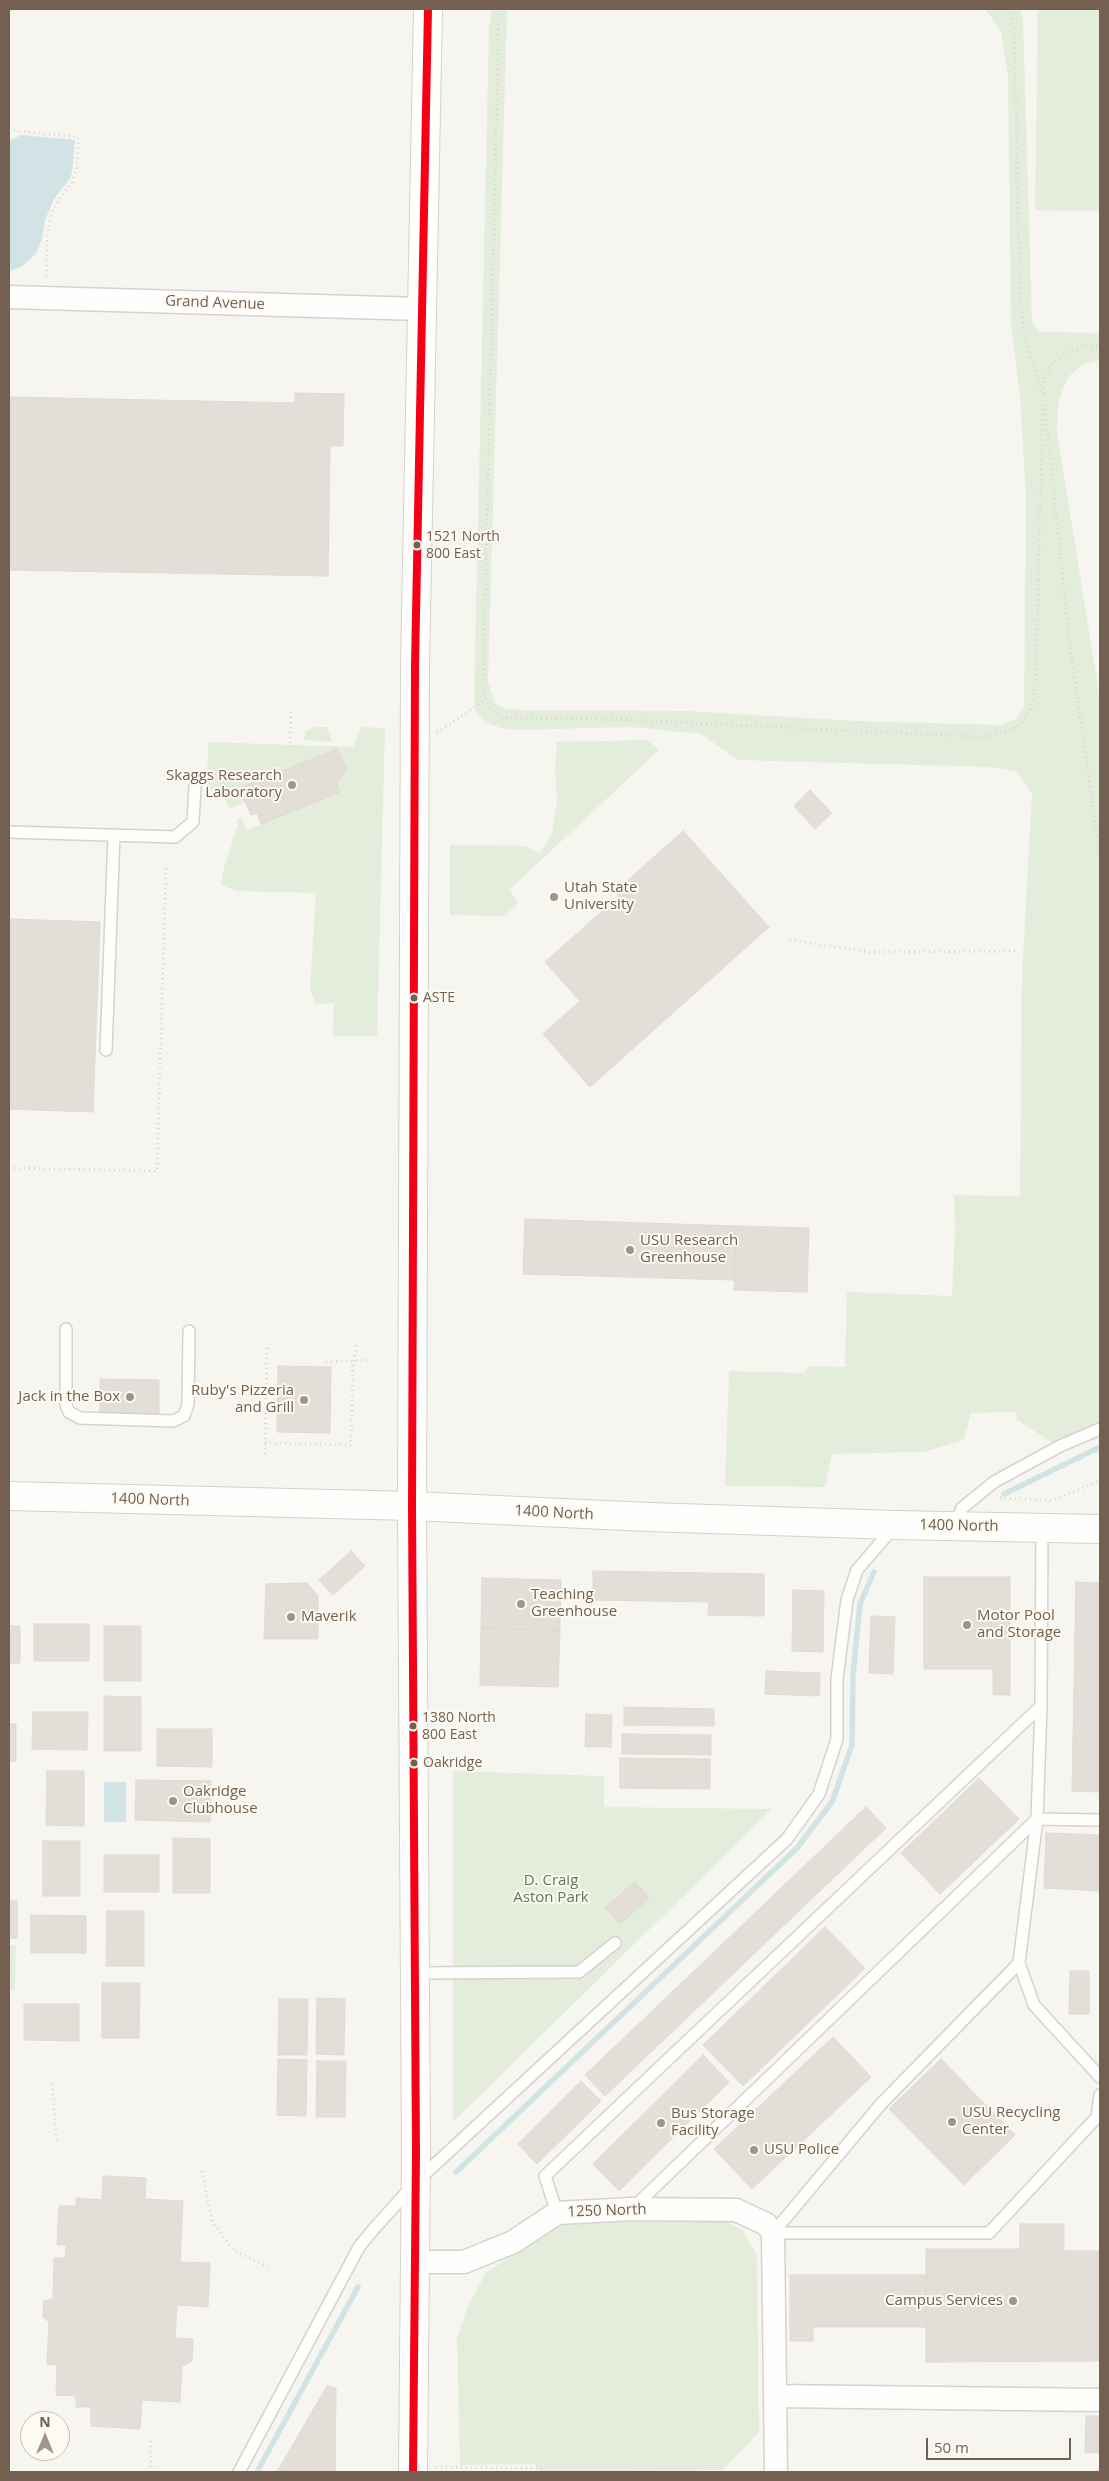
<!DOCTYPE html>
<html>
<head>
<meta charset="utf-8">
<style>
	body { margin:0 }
	#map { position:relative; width:1109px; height:2481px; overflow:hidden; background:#f6f5f0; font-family:"Open Sans",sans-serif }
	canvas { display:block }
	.frame { position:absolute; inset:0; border:10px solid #736051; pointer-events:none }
	.north { position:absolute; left:20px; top:2411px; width:50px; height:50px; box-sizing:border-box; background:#fdfaf2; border:1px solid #c6bcb2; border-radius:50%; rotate:0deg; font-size:14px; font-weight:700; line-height:20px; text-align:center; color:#736051 }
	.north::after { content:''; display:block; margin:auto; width:18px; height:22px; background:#a19489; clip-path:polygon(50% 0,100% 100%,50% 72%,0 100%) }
	.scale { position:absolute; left:926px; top:2438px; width:145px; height:22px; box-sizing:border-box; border:2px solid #736051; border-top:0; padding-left:6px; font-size:15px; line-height:18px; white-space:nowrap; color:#736051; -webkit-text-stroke:4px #fdfaf2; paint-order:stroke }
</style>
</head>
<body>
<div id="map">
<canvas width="1109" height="2481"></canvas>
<div class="frame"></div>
<div class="north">N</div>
<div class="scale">50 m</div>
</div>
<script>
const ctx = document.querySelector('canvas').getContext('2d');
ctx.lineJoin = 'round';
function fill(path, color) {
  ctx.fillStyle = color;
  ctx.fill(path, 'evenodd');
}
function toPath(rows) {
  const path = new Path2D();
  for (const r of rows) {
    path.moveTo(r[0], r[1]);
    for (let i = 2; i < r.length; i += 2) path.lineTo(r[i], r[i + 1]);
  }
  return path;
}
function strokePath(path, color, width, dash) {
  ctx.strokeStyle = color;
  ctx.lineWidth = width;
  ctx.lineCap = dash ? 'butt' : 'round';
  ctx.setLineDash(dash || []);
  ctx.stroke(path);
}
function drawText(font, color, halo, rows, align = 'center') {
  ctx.font = font + ' "Open Sans",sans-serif';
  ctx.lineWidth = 4;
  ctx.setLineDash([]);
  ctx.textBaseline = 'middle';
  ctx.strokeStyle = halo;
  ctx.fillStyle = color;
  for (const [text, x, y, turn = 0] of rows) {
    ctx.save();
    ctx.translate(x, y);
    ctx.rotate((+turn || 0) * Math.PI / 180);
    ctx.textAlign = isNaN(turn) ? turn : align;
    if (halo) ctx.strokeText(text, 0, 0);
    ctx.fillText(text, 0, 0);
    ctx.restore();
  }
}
fill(toPath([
	[492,9,507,9,488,682,495,703,506,709,523,710,685,711,857,721,1002,725,1016,719,1024,707,1026,497,1020,396,1011,326,1008,77,1001,31,985,9,1020,9,1023,20,1032,322,1040,332,1100,333,1100,360,1084,364,1071,374,1064,385,1058,405,1057,432,1100,700,1100,1423,1062,1440,1051,1442,1045,1438,1017,1420,1016,1412,971,1413,964,1440,923,1452,832,1454,825,1487,725,1486,729,1371,804,1373,809,1366,845,1367,847,1292,952,1296,955,1230,954,1195,1020,1196,1022,975,1032,793,1016,771,989,767,738,760,701,734,630,727,517,730,501,728,486,723,476,712,474,700,489,28],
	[1038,9,1100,9,1100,211,1035,210],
	[314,727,327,727,332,742,304,740,306,731],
	[361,727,385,728,377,1036,333,1036,334,1003,316,1004,310,990,316,893,237,891,221,885,224,868,238,824,236,821,241,817,247,830,340,792,336,781,341,779,346,769,336,749,239,788,245,803,229,809,223,794,207,790,208,742,353,747],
	[647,740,659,750,509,890,517,900,516,906,504,916,450,915,450,845,525,846,540,853,552,834,557,800,555,769,557,742],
	[453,1771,604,1776,604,1807,772,1809,453,2122],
	[9,1945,16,1945,15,1990,9,1990],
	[722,2219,743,2231,757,2255,759,2432,723,2470,540,2472,535,2464,460,2465,457,2338,468,2305,486,2273,551,2228,579,2220]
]), '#e4eddc');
fill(toPath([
	[21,135,75,140,73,164,71,177,54,199,45,220,42,239,36,254,21,267,9,271,9,141],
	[104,1782,126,1782,126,1822,104,1822]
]), '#d2e3e6');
strokePath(toPath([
	[1004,1494,1100,1447],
	[456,2172,797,1848,832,1802,852,1745,853,1675,860,1604,874,1572],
	[257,2472,358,2287]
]), '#d2e3e6', 5.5);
const building = toPath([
	[295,393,344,394,343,446,330,446,328,576,9,570,9,397,295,403,295,393],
	[337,749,346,769,341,779,336,781,340,792,261,824,257,813,251,815,239,788,337,749],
	[810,790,832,813,815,829,794,806,810,790],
	[683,831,769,927,590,1087,543,1034,580,1001,545,962,618,897,617,890,683,831],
	[9,919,100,922,93,1112,9,1109,9,919],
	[525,1219,736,1226,734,1280,523,1274,525,1219],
	[736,1226,809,1228,807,1292,734,1290,736,1226],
	[278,1366,331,1367,330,1433,277,1432,278,1366],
	[100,1379,159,1380,159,1415,100,1414,100,1379],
	[351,1551,365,1566,333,1595,319,1580,351,1551],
	[593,1571,764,1574,764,1616,708,1615,709,1602,593,1600,593,1571],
	[924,1577,1010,1577,1010,1695,993,1695,993,1669,924,1669,924,1577],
	[482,1578,561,1580,560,1630,481,1628,482,1578],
	[1076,1582,1100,1583,1100,1792,1072,1791,1076,1582],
	[307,1583,318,1596,318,1639,264,1639,266,1584,307,1583],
	[793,1590,824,1591,823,1652,792,1651,793,1590],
	[871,1616,895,1617,893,1674,869,1673,871,1616],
	[34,1624,89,1624,89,1661,34,1661,34,1624],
	[9,1626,20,1626,20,1663,9,1663,9,1626],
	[104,1626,141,1626,141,1681,104,1681,104,1626],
	[481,1628,560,1630,558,1687,480,1685,481,1628],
	[766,1671,820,1673,819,1696,765,1694,766,1671],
	[104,1696,141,1697,141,1751,104,1751,104,1696],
	[624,1707,714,1709,714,1726,624,1725,624,1707],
	[33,1712,88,1712,87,1750,32,1749,33,1712],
	[586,1714,612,1715,611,1747,585,1747,586,1714],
	[9,1724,16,1724,16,1761,9,1761,9,1724],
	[157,1729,212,1729,212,1767,157,1766,157,1729],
	[622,1734,711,1735,711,1755,622,1754,622,1734],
	[620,1758,710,1759,710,1789,620,1788,620,1758],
	[47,1771,84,1771,84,1826,46,1825,47,1771],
	[979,1778,1019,1819,940,1894,901,1853,979,1778],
	[136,1780,211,1781,210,1822,135,1820,136,1780],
	[866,1807,886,1828,605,2096,585,2075,866,1807],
	[1046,1833,1100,1835,1100,1891,1044,1888,1046,1833],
	[173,1838,210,1839,210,1893,173,1893,173,1838],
	[43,1841,80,1841,80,1896,43,1896,43,1841],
	[104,1855,159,1855,159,1892,104,1892,104,1855],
	[635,1882,649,1898,620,1924,605,1908,635,1882],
	[9,1901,17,1901,17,1938,9,1938,9,1901],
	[107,1911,144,1911,144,1966,106,1966,107,1911],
	[31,1915,86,1916,86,1953,31,1953,31,1915],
	[825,1927,865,1968,743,2086,703,2045,825,1927],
	[1070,1971,1089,1971,1089,2014,1069,2014,1070,1971],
	[102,1983,140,1983,139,2038,102,2038,102,1983],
	[317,1998,345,1999,344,2055,316,2054,317,1998],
	[279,1999,308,1999,307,2055,278,2055,279,1999],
	[24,2004,79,2004,79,2041,24,2040,24,2004],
	[833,2037,871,2077,752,2189,714,2149,833,2037],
	[703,2055,729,2082,619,2191,593,2164,703,2055],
	[278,2059,307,2060,306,2116,277,2115,278,2059],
	[941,2059,1015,2135,964,2185,889,2109,941,2059],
	[317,2061,346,2061,345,2117,316,2117,317,2061],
	[581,2081,601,2101,537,2164,518,2144,581,2081],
	[103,2176,146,2178,145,2199,183,2201,180,2262,210,2263,208,2307,177,2305,175,2338,193,2339,192,2361,182,2366,180,2402,142,2400,140,2429,91,2426,91,2407,76,2407,76,2396,56,2395,57,2365,47,2364,49,2322,43,2317,44,2301,53,2299,54,2258,65,2258,66,2245,57,2245,59,2206,76,2206,76,2198,102,2200,103,2176],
	[1020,2224,1064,2224,1064,2251,1100,2251,1100,2361,926,2362,926,2249,1020,2249,1020,2224],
	[790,2275,926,2275,926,2327,813,2327,813,2341,790,2341,790,2275],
	[327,2386,336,2388,335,2472,277,2472,327,2386],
	[1086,2416,1100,2416,1100,2453,1085,2452,1086,2416]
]);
fill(building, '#e3ded7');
strokePath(building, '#dfd9d2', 1);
const lane = toPath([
	[9,832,175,837,193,822,195,787],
	[106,1050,114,835],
	[66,1329,66,1405,69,1412,80,1418,173,1421,184,1416,188,1404,189,1331],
	[956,1525,962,1508,994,1482,1060,1446,1100,1429],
	[1019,1963,1034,2005,1100,2077],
	[415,1973,579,1972,615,1943],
	[633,2208,1037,1819,1100,1820],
	[557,2213,545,2176,1041,1706],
	[773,2233,881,2104,1019,1963,1037,1819,1041,1706,1042,1528],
	[773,2233,989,2233,1097,2117,1100,2095],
	[239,2472,359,2247,372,2231,416,2182,787,1839,819,1794,837,1739,837,1679,847,1600,857,1570,894,1527]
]);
const street = toPath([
	[9,297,421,309],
	[415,2262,464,2262,513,2242,557,2213,632,2209,736,2210,766,2224,773,2233,776,2472],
	[775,2396,1100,2400]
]);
const secondary = toPath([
	[9,1496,412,1506,648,1517,895,1525,1100,1529],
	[413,2472,416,2152,412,1506,415,665,428,9]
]);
strokePath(lane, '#d6d2ce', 14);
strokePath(street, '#d6d2ce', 25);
strokePath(secondary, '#d5d1ca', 30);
strokePath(toPath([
	[499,9,483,693,490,709,500,716,515,718,609,719,984,737,1013,729,1023,722,1032,706,1036,675,1043,396,1025,338,1020,299,1014,24,1009,9],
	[9,130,78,137,77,169,72,182,53,209,47,233,47,277],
	[1044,393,1045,378,1052,364,1067,352,1089,345,1100,345],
	[1045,409,1070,647,1100,855],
	[437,733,486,699],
	[290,743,291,712],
	[790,940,870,952,1019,951],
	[9,1168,157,1171,166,864],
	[326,1362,368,1360],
	[265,1443,351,1445,353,1363,357,1342],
	[265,1454,267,1344],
	[1000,1498,1053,1500,1100,1481],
	[52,2084,57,2143],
	[202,2171,212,2221,233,2250,268,2267],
	[436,2467,538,2468,543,2472],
	[151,2472,151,2440]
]), '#dad5d0', 3, [1, 4]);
strokePath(lane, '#fefefd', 11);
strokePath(street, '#fefefd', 22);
strokePath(secondary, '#fefefd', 28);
strokePath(toPath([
	[413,2472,416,2152,412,1506,415,665,428,9]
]), '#f60017', 8);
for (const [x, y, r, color] of [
	[417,545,4.5,"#736051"],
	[292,785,5,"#a19489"],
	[554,897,5,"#a19489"],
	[414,998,4.5,"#736051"],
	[630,1250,5,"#a19489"],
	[130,1397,5,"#a19489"],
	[304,1400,5,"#a19489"],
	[521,1604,5,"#a19489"],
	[291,1617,5,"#a19489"],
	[967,1625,5,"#a19489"],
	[413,1726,4.5,"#736051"],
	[414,1763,4.5,"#736051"],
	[173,1801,5,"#a19489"],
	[952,2122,5,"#a19489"],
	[661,2123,5,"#a19489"],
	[754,2150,5,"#a19489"],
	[1013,2301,5,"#a19489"]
]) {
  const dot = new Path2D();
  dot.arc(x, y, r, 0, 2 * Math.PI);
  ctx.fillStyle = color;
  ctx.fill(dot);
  strokePath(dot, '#fdfaf2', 2);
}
drawText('14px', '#736051', '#fdfaf2', [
	["1521 North",426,537],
	["800 East",426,554],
	["ASTE",423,998],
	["1380 North",422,1718],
	["800 East",422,1735],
	["Oakridge",423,1763]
], 'left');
drawText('15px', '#736051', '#fdfaf2', [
	["Grand Avenue",215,303,2],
	["1400 North",150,1500,2],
	["1400 North",554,1513,3],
	["1400 North",959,1526,1],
	["1250 North",607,2211,-2]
]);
drawText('15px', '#736051', '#fdfaf2', [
	["Skaggs Research",282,776,"right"],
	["Laboratory",282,793,"right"],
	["Utah State",564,888],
	["University",564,905],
	["USU Research",640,1241],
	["Greenhouse",640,1258],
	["Ruby's Pizzeria",294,1391,"right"],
	["and Grill",294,1408,"right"],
	["Jack in the Box",120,1397,"right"],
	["Teaching",531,1595],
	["Greenhouse",531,1612],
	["Motor Pool",977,1616],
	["and Storage",977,1633],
	["Maverik",301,1617],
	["Oakridge",183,1792],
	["Clubhouse",183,1809],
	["USU Recycling",962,2113],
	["Center",962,2130],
	["Bus Storage",671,2114],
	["Facility",671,2131],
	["USU Police",764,2150],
	["Campus Services",1003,2301,"right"]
], 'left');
drawText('15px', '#587d4e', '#fdfaf2', [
	["D. Craig",551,1881],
	["Aston Park",551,1898]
]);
</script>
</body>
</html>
